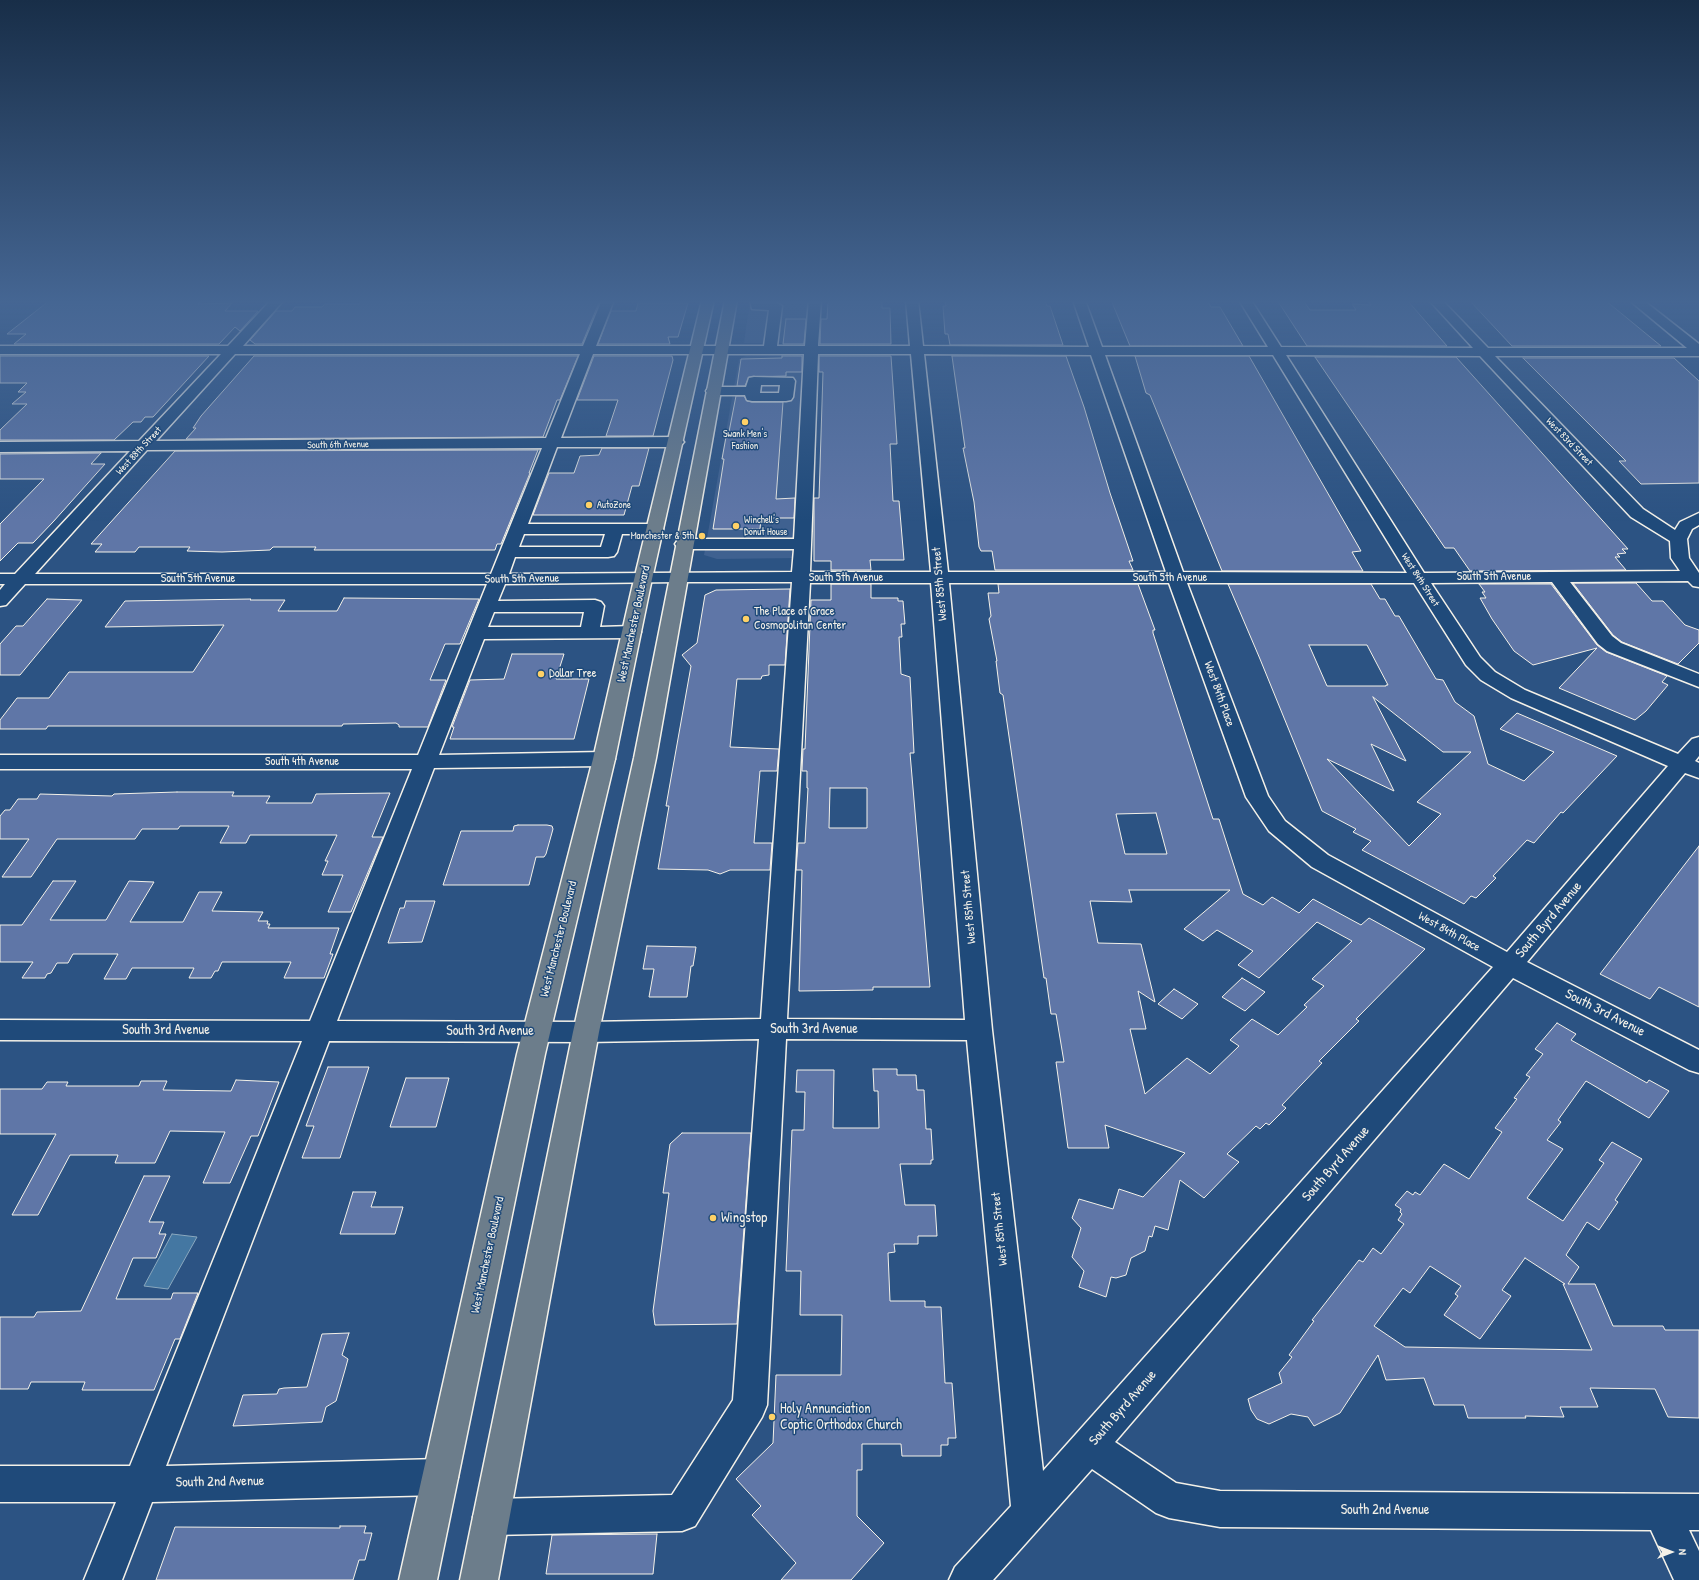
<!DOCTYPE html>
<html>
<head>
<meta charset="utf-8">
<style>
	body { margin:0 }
	#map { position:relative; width:1699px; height:1580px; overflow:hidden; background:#2c5383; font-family:"Patrick Hand",sans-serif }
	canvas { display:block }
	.north { position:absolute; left:1651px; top:1532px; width:40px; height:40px; -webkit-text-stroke:3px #1f4a7a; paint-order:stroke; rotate:90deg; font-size:11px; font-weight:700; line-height:16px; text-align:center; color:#f4f1e8 }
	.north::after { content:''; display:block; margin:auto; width:14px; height:18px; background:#f4f1e8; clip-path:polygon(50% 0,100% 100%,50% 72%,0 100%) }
</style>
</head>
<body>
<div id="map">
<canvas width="1699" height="1580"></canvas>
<div class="north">N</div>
</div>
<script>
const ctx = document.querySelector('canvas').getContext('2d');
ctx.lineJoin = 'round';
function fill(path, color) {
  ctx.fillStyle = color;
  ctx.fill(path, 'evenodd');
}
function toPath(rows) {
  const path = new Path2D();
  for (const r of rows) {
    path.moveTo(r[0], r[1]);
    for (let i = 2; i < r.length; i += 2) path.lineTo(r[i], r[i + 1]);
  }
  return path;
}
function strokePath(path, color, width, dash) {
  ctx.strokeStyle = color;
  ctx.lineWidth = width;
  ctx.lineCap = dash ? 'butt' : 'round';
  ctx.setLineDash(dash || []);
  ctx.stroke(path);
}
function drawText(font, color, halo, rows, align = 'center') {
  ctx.font = font + ' "Patrick Hand",sans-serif';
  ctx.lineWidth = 3;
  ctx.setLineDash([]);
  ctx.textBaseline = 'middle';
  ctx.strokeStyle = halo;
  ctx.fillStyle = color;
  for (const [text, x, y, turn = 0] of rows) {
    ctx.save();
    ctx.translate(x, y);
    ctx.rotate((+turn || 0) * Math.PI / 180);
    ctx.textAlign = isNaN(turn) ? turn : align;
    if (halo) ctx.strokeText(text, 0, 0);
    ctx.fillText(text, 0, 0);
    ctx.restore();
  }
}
fill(toPath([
	[750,300,811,300,809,343,744,343],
	[808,355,798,558,717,559,704,555,739,359,746,356]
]), '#3f6190');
const water = toPath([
	[172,1234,197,1237,168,1289,144,1286,172,1234]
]);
fill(water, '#4477a2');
strokePath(water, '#8aa8be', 1);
const building = toPath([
	[50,300,202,300,198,304,232,303,225,311,258,311,240,331,235,327,219,344,14,344,26,334,7,334,50,300],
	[361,300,389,300,387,303,600,300,582,344,255,344,250,340,276,311,292,311,295,307,322,307,325,304,359,304,361,300],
	[879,300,882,302,882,308,890,308,891,344,820,344,821,319,827,319,828,301,879,300],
	[945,300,1045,300,1047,306,1050,306,1063,345,950,345,948,334,945,334,943,306,946,306,945,300],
	[1111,300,1207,300,1211,307,1220,307,1243,346,1130,346,1111,300],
	[1277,300,1303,300,1310,310,1356,310,1352,304,1371,305,1367,300,1407,300,1447,346,1307,346,1277,300],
	[1469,300,1605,300,1661,346,1512,346,1469,300],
	[638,303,688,303,678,337,668,337,670,344,598,344,611,311,636,311,638,303],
	[786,319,806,319,804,344,783,344,786,319],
	[0,356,209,356,153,417,145,417,141,422,133,422,114,440,0,440,0,430,27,404,12,404,26,392,18,392,27,383,0,383,0,356],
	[254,356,578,356,560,400,557,400,543,437,186,439,196,428,193,428,201,416,254,356],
	[594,356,672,356,673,360,653,436,606,436,618,400,577,400,594,356],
	[782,356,802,356,802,372,786,372,786,376,749,377,745,386,737,386,741,359,782,358,782,356],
	[819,356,891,356,897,444,890,444,893,501,899,501,904,560,870,560,871,570,831,570,831,561,814,561,814,498,819,498,823,372,819,372,819,356],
	[952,356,1066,356,1084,407,1110,493,1133,561,1129,561,1133,570,995,570,992,551,981,551,979,547,974,502,963,448,965,448,952,356],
	[1135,356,1249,356,1361,551,1352,552,1363,571,1222,571,1150,395,1146,393,1135,356],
	[1315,357,1456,357,1628,549,1622,549,1626,553,1617,554,1620,557,1615,557,1626,570,1470,571,1454,548,1445,548,1315,357],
	[1523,358,1674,358,1699,381,1699,483,1641,484,1619,461,1626,461,1523,358],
	[736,396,744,396,747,401,752,402,783,402,776,499,795,498,794,518,761,518,760,529,713,529,724,459,722,459,726,437,728,437,736,396],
	[602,448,649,448,639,486,632,486,624,515,533,515,549,473,574,473,580,456,599,455,602,448],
	[538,450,529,473,530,473,501,544,497,544,495,550,314,550,316,547,273,547,270,550,222,552,187,551,190,547,139,547,135,552,95,552,102,544,91,544,175,451,538,450],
	[101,453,91,464,105,464,53,522,33,543,18,543,0,561,0,524,44,479,0,479,0,454,101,453],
	[1573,583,1636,583,1652,601,1663,601,1685,625,1699,630,1699,643,1678,664,1622,642,1613,635,1573,583],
	[831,584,871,584,871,598,898,598,898,601,903,601,905,624,901,624,902,637,899,637,901,674,910,677,914,753,910,753,930,987,873,987,873,990,799,991,802,870,796,870,798,843,805,843,808,788,807,788,807,771,802,771,803,749,805,749,811,600,831,600,831,584],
	[830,788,867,788,867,828,829,828,830,788],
	[998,584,1138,584,1155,630,1153,630,1153,633,1213,819,1219,819,1243,894,1263,905,1272,897,1299,913,1313,899,1361,925,1369,918,1425,949,1356,1019,1359,1021,1319,1061,1322,1063,1282,1105,1286,1108,1269,1125,1266,1123,1260,1129,1256,1126,1227,1154,1239,1162,1204,1198,1180,1180,1168,1230,1155,1226,1152,1237,1149,1236,1145,1251,1131,1258,1126,1275,1116,1278,1111,1277,1106,1297,1079,1287,1084,1271,1072,1257,1081,1228,1072,1218,1079,1199,1113,1209,1119,1189,1143,1197,1185,1153,1105,1125,1109,1148,1068,1148,1056,1062,1064,1062,1056,1014,1051,1014,1046,978,1044,978,1003,695,1000,693,996,661,997,661,989,619,991,616,988,593,999,593,998,584],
	[1156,813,1167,854,1125,854,1116,814,1156,813],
	[1129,890,1230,890,1184,929,1203,941,1217,930,1253,951,1238,965,1259,978,1317,922,1352,941,1312,979,1324,986,1304,1005,1307,1007,1278,1035,1252,1019,1230,1040,1239,1046,1210,1074,1187,1058,1145,1094,1130,1029,1146,1029,1138,991,1155,1002,1141,944,1098,943,1090,901,1132,902,1129,890],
	[1228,584,1371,584,1380,599,1385,599,1395,616,1399,616,1436,679,1443,680,1455,702,1474,716,1488,764,1524,781,1554,752,1500,729,1517,713,1617,756,1563,813,1561,812,1534,843,1527,840,1493,876,1496,878,1476,898,1471,896,1464,904,1362,850,1371,841,1353,832,1356,829,1322,811,1260,659,1228,584],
	[1309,645,1367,645,1388,685,1386,685,1386,686,1327,686,1309,645],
	[1373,697,1443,752,1471,752,1417,802,1441,814,1409,846,1327,759,1394,791,1371,744,1406,761,1373,697],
	[1479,584,1551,584,1597,645,1606,652,1667,676,1662,682,1668,685,1646,711,1635,720,1559,688,1597,648,1533,665,1514,651,1492,619,1480,598,1486,598,1482,592,1485,592,1479,584],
	[790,589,785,665,769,665,769,675,762,676,761,679,737,679,730,747,779,749,777,771,760,771,754,843,772,843,770,870,730,870,720,874,708,870,658,869,669,806,666,806,691,666,682,655,697,643,705,595,716,590,790,589],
	[344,598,479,599,460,644,445,644,430,680,446,680,428,727,399,727,399,725,396,723,343,724,342,726,48,726,46,729,0,729,0,720,17,698,49,698,69,672,193,672,224,625,105,627,125,601,251,599,250,600,285,600,278,611,337,611,344,598],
	[47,599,82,600,20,675,0,675,0,644,16,626,23,626,47,599],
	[512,654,564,654,556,679,589,679,574,739,450,739,454,727,452,727,470,680,504,679,512,654],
	[177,792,234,792,232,796,270,796,266,803,312,803,316,794,390,793,372,837,383,837,351,912,328,912,343,875,322,875,328,861,325,861,337,835,250,835,246,843,220,843,229,826,180,826,178,829,142,829,135,839,57,839,31,877,2,877,29,839,0,839,0,816,5,810,10,810,18,799,37,799,40,794,112,796,114,794,177,792],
	[518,825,547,825,552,826,553,829,546,854,544,857,536,857,529,885,443,885,461,831,513,831,514,826,518,825],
	[1699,846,1699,1007,1659,987,1650,999,1600,974,1699,846],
	[53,881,76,881,50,920,106,920,129,881,154,882,130,922,183,922,199,892,222,892,212,911,263,912,258,921,268,921,267,924,270,924,268,928,339,928,330,954,333,954,324,978,284,978,291,962,222,962,218,971,215,971,211,978,189,978,194,968,132,968,126,979,104,979,118,954,73,954,68,963,57,963,51,973,47,974,45,978,22,978,33,962,0,962,0,925,22,925,53,881],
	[406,901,435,901,422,942,388,943,400,908,404,908,406,901],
	[647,946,696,947,693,966,691,966,687,997,649,997,654,969,643,969,647,946],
	[1242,978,1265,992,1245,1011,1222,997,1242,978],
	[1174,989,1198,1004,1182,1019,1158,1004,1174,989],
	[1557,1023,1576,1034,1571,1040,1647,1083,1649,1080,1669,1091,1649,1118,1586,1081,1558,1120,1561,1122,1547,1140,1563,1149,1527,1198,1563,1221,1604,1163,1599,1160,1612,1142,1642,1159,1615,1200,1618,1202,1599,1230,1587,1222,1566,1255,1579,1267,1568,1284,1595,1284,1613,1326,1663,1326,1665,1330,1699,1330,1699,1418,1668,1417,1655,1389,1590,1388,1598,1407,1560,1407,1564,1417,1525,1416,1526,1418,1468,1418,1464,1405,1434,1405,1424,1378,1386,1380,1378,1355,1340,1413,1314,1426,1308,1417,1291,1414,1269,1424,1257,1419,1251,1410,1248,1399,1282,1383,1279,1373,1292,1357,1289,1355,1314,1321,1312,1320,1359,1260,1363,1262,1373,1248,1381,1254,1404,1224,1398,1220,1402,1214,1400,1212,1401,1209,1395,1205,1407,1191,1413,1195,1415,1192,1420,1195,1444,1164,1469,1179,1502,1132,1495,1128,1517,1099,1514,1098,1530,1077,1526,1075,1543,1054,1535,1049,1557,1023],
	[1525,1258,1565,1284,1563,1284,1592,1350,1405,1347,1374,1326,1403,1288,1410,1293,1430,1266,1461,1286,1455,1294,1458,1296,1444,1315,1480,1339,1511,1296,1502,1290,1525,1258],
	[328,1067,369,1067,340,1158,302,1158,314,1126,306,1126,328,1067],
	[873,1069,897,1069,897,1075,916,1075,917,1090,924,1090,926,1129,931,1129,933,1160,931,1160,931,1164,900,1164,905,1205,935,1205,937,1236,918,1236,918,1244,894,1244,895,1252,888,1253,890,1301,925,1301,925,1307,941,1307,945,1383,952,1383,956,1438,948,1438,948,1445,941,1445,941,1456,902,1456,901,1444,862,1444,862,1470,857,1470,857,1516,884,1543,851,1580,781,1580,796,1563,752,1515,761,1506,736,1479,773,1443,776,1375,841,1375,842,1315,800,1315,801,1271,786,1271,792,1130,804,1130,805,1092,796,1092,797,1070,834,1070,833,1128,879,1128,878,1091,874,1091,873,1069],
	[406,1078,449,1078,436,1127,390,1127,406,1078],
	[236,1080,279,1082,258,1136,251,1136,230,1183,203,1183,225,1132,170,1131,155,1163,115,1163,118,1155,70,1155,38,1215,12,1215,56,1134,0,1134,0,1089,42,1089,47,1082,68,1082,66,1086,139,1086,141,1081,167,1081,163,1090,231,1091,236,1080],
	[682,1133,751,1133,737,1324,655,1325,653,1311,669,1193,663,1193,670,1144,682,1133],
	[144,1176,170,1176,149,1222,164,1222,159,1234,166,1234,156,1258,133,1258,116,1299,171,1299,173,1293,198,1293,180,1339,175,1339,154,1390,82,1390,85,1382,31,1382,28,1389,0,1389,0,1317,34,1317,37,1312,81,1311,144,1176],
	[353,1192,376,1192,371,1207,403,1207,395,1234,340,1234,353,1192],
	[349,1333,342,1355,348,1359,345,1370,336,1401,326,1407,322,1422,233,1426,243,1395,277,1394,279,1389,284,1388,307,1387,322,1334,349,1333],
	[340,1526,366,1526,364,1533,372,1533,365,1560,359,1560,353,1580,156,1580,175,1527,340,1528,340,1526],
	[657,1534,653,1574,546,1574,552,1535,657,1534]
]);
fill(building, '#5f76a7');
strokePath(building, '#f4f1e8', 1);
const minor = toPath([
	[271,300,284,300,243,346,583,346,602,300,614,300,596,346,764,346,769,310,752,309,750,300,776,302,782,306,777,346,805,346,809,300,821,300,818,346,910,346,906,300,918,300,923,346,1089,347,1073,300,1085,300,1102,347,1268,347,1239,300,1251,300,1281,347,1473,348,1429,300,1442,300,1488,348,1687,348,1629,300,1643,300,1699,344,1699,356,1495,356,1643,509,1675,530,1680,522,1699,513,1699,525,1692,529,1687,539,1689,558,1699,573,1699,587,1693,586,1688,581,1570,582,1612,636,1621,643,1699,674,1699,687,1607,651,1598,644,1552,582,1431,583,1480,657,1495,672,1525,690,1678,754,1692,739,1699,737,1699,756,1695,761,1699,763,1699,778,1685,773,1527,962,1699,1050,1699,1073,1689,1070,1513,978,1115,1442,1176,1483,1220,1491,1699,1494,1699,1530,1689,1530,1699,1551,1699,1580,1674,1580,1651,1530,1220,1527,1169,1518,1156,1513,1092,1469,993,1580,949,1580,955,1567,1011,1506,967,1040,786,1039,767,1405,762,1417,695,1526,682,1531,491,1535,478,1530,473,1517,478,1504,491,1499,672,1495,733,1400,759,1039,586,1042,329,1041,166,1466,440,1459,453,1464,458,1477,453,1490,440,1495,152,1502,122,1580,84,1580,116,1502,0,1502,0,1466,130,1466,302,1041,0,1040,0,1020,310,1021,412,769,0,769,0,755,418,755,487,584,25,584,6,605,0,606,0,590,5,584,0,584,0,574,15,574,130,451,0,452,0,442,139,441,221,354,0,354,0,346,228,346,271,300],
	[235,354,580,354,546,438,156,441,235,354],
	[593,354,804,354,794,539,684,539,678,540,675,544,678,548,684,549,794,549,792,572,509,574,515,557,608,557,614,556,617,552,622,534,655,534,661,533,663,529,661,525,655,524,528,524,557,447,676,447,681,445,684,442,681,439,676,437,561,438,593,354],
	[818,354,911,354,931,572,810,572,818,354],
	[924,354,1091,355,1166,572,948,572,924,354],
	[1105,355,1273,355,1407,573,1183,572,1105,355],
	[1286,355,1480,356,1631,517,1670,541,1671,558,1680,571,1424,573,1286,355],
	[542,448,491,574,35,574,147,450,542,448],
	[524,534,605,534,601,547,519,547,524,534],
	[678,582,792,582,761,1019,586,1022,337,1021,434,768,604,766,612,764,615,759,612,754,604,752,439,755,484,639,632,638,639,636,641,632,639,628,632,626,600,627,604,606,601,602,595,600,498,601,505,584,678,582],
	[810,583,931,583,965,1020,787,1019,810,583],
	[949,583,1169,583,1246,797,1269,831,1312,867,1493,967,1043,1471,992,1030,949,583],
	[1187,583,1414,583,1466,665,1481,680,1511,698,1668,766,1507,952,1328,855,1285,821,1268,796,1187,583],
	[494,612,584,612,581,627,488,627,494,612],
	[754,377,793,378,795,381,793,397,791,400,786,401,752,401,747,400,745,395,713,395,708,394,706,391,708,388,713,387,746,387,749,378,754,377],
	[761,385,780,385,779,393,760,393,761,385]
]);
const major = toPath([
	[702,300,714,300,650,588,615,759,545,1054,437,1580,399,1580,517,1054,593,759,632,588,702,300],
	[725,300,737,300,656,758,599,1032,498,1580,460,1580,573,1032,634,758,725,300]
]);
strokePath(minor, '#f4f1e8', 3);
strokePath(major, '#f4f1e8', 3);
fill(minor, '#1f4a7a');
fill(major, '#6c7d8b');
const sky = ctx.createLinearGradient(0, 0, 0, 521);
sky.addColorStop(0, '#182e48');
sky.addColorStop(0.58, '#456693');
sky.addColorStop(1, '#45669300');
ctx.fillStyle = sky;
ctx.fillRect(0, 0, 1699, 521);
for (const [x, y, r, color] of [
	[745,422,4,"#ffd166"],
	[589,505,4,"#ffd166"],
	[736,526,4,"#ffd166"],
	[702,536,4,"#ffd166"],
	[746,619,4,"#ffd166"],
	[541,674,4,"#ffd166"],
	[713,1218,4,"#ffd166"],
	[772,1417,4,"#ffd166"]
]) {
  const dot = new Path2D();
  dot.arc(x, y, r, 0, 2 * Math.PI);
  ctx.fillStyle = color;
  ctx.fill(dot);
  strokePath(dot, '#1f4a7a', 1.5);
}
drawText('10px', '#f4f1e8', '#1f4a7a', [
	["Swank Men's",745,434,"center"],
	["Fashion",745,446,"center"],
	["AutoZone",597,505],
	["Winchell's",744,520],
	["Donut House",744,532],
	["Manchester & 5th",694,536,"right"]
], 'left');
drawText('10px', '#f4f1e8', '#1f4a7a', [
	["West 83rd Street",1569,442,46],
	["South 6th Avenue",338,445,-1],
	["West 88th Street",139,451,-47],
	["West 84th Street",1420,580,57]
]);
drawText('12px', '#f4f1e8', '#1f4a7a', [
	["South 5th Avenue",1494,577],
	["South 5th Avenue",846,578],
	["South 5th Avenue",1170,578],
	["South 5th Avenue",198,579],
	["South 5th Avenue",522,579,-1],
	["West 85th Street",940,584,-95],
	["West Manchester Boulevard",634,624,-78],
	["West 84th Place",1219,694,70],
	["South 4th Avenue",302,762],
	["West 85th Street",969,907,-95],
	["West 84th Place",1449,932,29],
	["West Manchester Boulevard",559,939,-76],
	["West 85th Street",1000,1229,-96],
	["West Manchester Boulevard",488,1255,-78]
]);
drawText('12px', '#f4f1e8', '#1f4a7a', [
	["The Place of Grace",754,612],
	["Cosmopolitan Center",754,626],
	["Dollar Tree",549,674]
], 'left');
drawText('14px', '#f4f1e8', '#1f4a7a', [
	["South Byrd Avenue",1549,920,-50],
	["South 3rd Avenue",1605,1013,27],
	["South 3rd Avenue",814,1029],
	["South 3rd Avenue",166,1030],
	["South 3rd Avenue",490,1031],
	["South Byrd Avenue",1336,1164,-49],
	["South Byrd Avenue",1123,1408,-49],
	["South 2nd Avenue",220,1482,-1],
	["South 2nd Avenue",1385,1510]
]);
drawText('14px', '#f4f1e8', '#1f4a7a', [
	["Wingstop",721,1218],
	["Holy Annunciation",780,1409],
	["Coptic Orthodox Church",780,1425]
], 'left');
</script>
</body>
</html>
